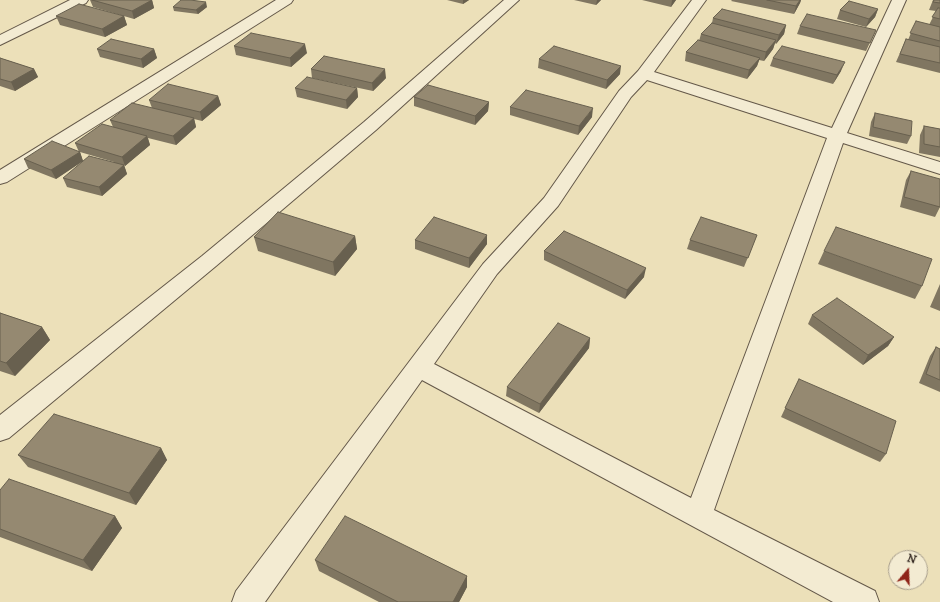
<!DOCTYPE html>
<html>
<head>
<meta charset="utf-8">
<style>
	body { margin:0 }
	#map { position:relative; width:940px; height:602px; overflow:hidden; background:#ece0b9; font-family:"IM FELL DW Pica",serif }
	canvas { display:block }
	.north { position:absolute; left:888px; top:550px; width:40px; height:40px; box-sizing:border-box; background:#f3ebd2; border:1px solid #a79e8c; border-radius:50%; rotate:19deg; font-size:11px; font-weight:700; line-height:16px; text-align:center; color:#362b24 }
	.north::after { content:''; display:block; margin:auto; width:14px; height:18px; background:#8f2418; clip-path:polygon(50% 0,100% 100%,50% 72%,0 100%) }
</style>
</head>
<body>
<div id="map">
<canvas width="940" height="602"></canvas>
<div class="north">N</div>
</div>
<script>
const ctx = document.querySelector('canvas').getContext('2d');
ctx.lineJoin = 'round';
function toPath(rows) {
  const path = new Path2D();
  for (const r of rows) {
    path.moveTo(r[0], r[1]);
    for (let i = 2; i < r.length; i += 2) path.lineTo(r[i], r[i + 1]);
  }
  return path;
}
function strokePath(path, color, width, dash) {
  ctx.strokeStyle = color;
  ctx.lineWidth = width;
  ctx.lineCap = dash ? 'butt' : 'round';
  ctx.setLineDash(dash || []);
  ctx.stroke(path);
}
function fill(path, color) {
  ctx.fillStyle = color;
  ctx.fill(path, 'evenodd');
}
const minor = toPath([
	[70,0,88,0,86,3,0,45,0,35,70,0],
	[276,0,293,0,291,3,7,182,0,184,0,170,276,0],
	[504,0,519,0,376,130,216,266,9,438,0,441,0,415,202,256,364,122,504,0],
	[692,0,706,0,654,72,832,128,892,0,906,0,847,133,940,162,940,174,843,143,714,510,875,591,879,602,833,602,422,380,265,602,232,602,236,591,483,264,544,198,619,91,638,71,692,0],
	[647,80,827,138,691,498,434,364,497,274,558,206,631,97,647,80]
]);
strokePath(minor, '#645849', 2);
fill(minor, '#f3ebd2');
fill(toPath([
	[90,0,152,0,154,8,134,19,93,7],
	[447,0,469,0,463,4],
	[574,0,601,0,596,5],
	[642,0,676,0,671,7],
	[732,0,801,0,800,3,794,14,731,1],
	[933,0,940,0,940,73,896,62,906,39,908,40,916,21,929,25,936,11,929,10],
	[173,7,207,7,198,14,174,11],
	[878,9,875,17,866,27,837,19,840,10],
	[56,16,124,16,127,25,105,37,60,25],
	[713,18,786,25,784,34,776,44,775,43,773,49,764,61,759,60,757,66,747,79,685,61,686,52,699,41,701,34,712,23],
	[800,26,872,38,866,51,797,34],
	[234,46,307,53,291,67,236,55],
	[97,49,154,49,157,58,143,68,100,57],
	[0,58,34,69,38,77,15,91,0,86],
	[773,58,841,71,833,84,770,66],
	[539,59,620,74,606,89,538,68],
	[311,69,386,78,373,91,312,78],
	[295,88,357,88,358,97,347,109,297,97],
	[218,96,221,105,202,121,194,119,196,127,176,145,148,138,150,145,125,166,124,165,127,174,102,196,67,187,63,178,114,162,80,152,83,161,56,179,28,168,24,159,79,152,75,143,113,127,110,120,152,108,149,100],
	[414,97,489,102,488,111,475,125,414,106],
	[510,107,592,117,578,135,510,115],
	[875,113,911,136,907,144,869,136,871,122],
	[924,126,940,129,940,157,919,153,920,135],
	[911,171,940,207,935,217,900,207,906,180],
	[487,235,487,244,469,268,415,249,415,240],
	[757,235,744,267,687,249,690,240],
	[355,236,357,249,335,276,258,251,254,237],
	[544,251,644,277,625,299,544,260],
	[824,251,922,286,915,299,818,264],
	[940,284,940,311,930,307],
	[0,313,42,327,50,340,15,376,0,371],
	[812,315,894,337,888,346,863,365,808,324],
	[590,338,589,348,539,413,506,396,507,387],
	[936,347,940,349,940,392,919,383,930,356],
	[799,379,886,454,880,462,781,417],
	[161,448,167,460,136,505,28,467,18,455],
	[0,490,115,516,122,528,92,571,0,537],
	[315,560,467,576,467,587,459,602,379,602,319,571]
]), '#807661');
fill(toPath([
	[152,0,154,8,134,19,132,11],
	[463,0,469,0,463,4],
	[597,0,601,0,596,5],
	[672,0,676,0,671,7],
	[800,0,801,0,800,3,794,14,796,6],
	[206,2,207,7,198,14,196,10],
	[878,9,875,17,866,27,869,19],
	[124,16,127,25,105,37,102,29],
	[786,25,784,34,776,44,779,35],
	[776,40,773,49,764,61,766,52],
	[305,44,307,53,291,67,290,58],
	[154,49,157,58,143,68,141,59],
	[760,58,757,66,747,79,749,70],
	[845,62,841,71,833,84,837,75],
	[621,66,620,74,606,89,607,80],
	[34,69,38,77,15,91,11,82],
	[385,69,386,78,373,91,372,83],
	[357,88,358,97,347,109,346,100],
	[218,96,221,105,202,121,200,112],
	[489,102,488,111,475,125,475,116],
	[593,108,592,117,578,135,579,126],
	[194,118,196,127,176,145,173,136],
	[147,136,150,145,125,166,122,157],
	[80,152,83,161,56,179,51,170],
	[124,165,127,174,102,196,99,187],
	[487,235,487,244,469,268,469,258],
	[355,236,357,249,335,276,333,262],
	[646,268,644,277,625,299,627,290],
	[42,327,50,340,15,376,6,363],
	[894,337,888,346,863,365,868,355],
	[590,338,589,348,539,413,540,404],
	[161,448,167,460,136,505,129,493],
	[115,516,122,528,92,571,83,560],
	[467,576,467,587,459,602,453,602]
]), '#68604f');
const building = toPath([
	[92,0,152,0,132,11,92,0],
	[181,0,190,0,206,2,196,10,173,7,181,0],
	[767,0,800,0,796,6,767,0],
	[934,0,940,0,940,3,933,2,934,0],
	[849,1,878,9,869,19,840,10,849,1],
	[79,4,124,16,102,29,56,16,79,4],
	[938,8,940,8,940,19,932,17,938,8],
	[722,9,786,25,779,35,713,18,722,9],
	[807,14,876,30,870,43,800,26,807,14],
	[916,21,940,27,940,41,910,33,916,21],
	[712,23,776,40,766,52,701,34,712,23],
	[251,33,305,44,290,58,234,46,251,33],
	[111,39,154,49,141,59,97,49,111,39],
	[906,39,940,47,940,63,900,54,906,39],
	[698,40,760,58,749,70,686,52,698,40],
	[554,46,621,66,607,80,539,59,554,46],
	[782,46,845,62,837,75,773,58,782,46],
	[324,56,385,69,372,83,311,69,324,56],
	[0,58,34,69,11,82,0,79,0,58],
	[307,77,357,88,346,100,295,88,307,77],
	[168,84,218,96,200,112,149,100,168,84],
	[428,85,489,102,475,116,414,97,428,85],
	[526,90,593,108,579,126,510,107,526,90],
	[132,103,194,118,173,136,110,120,132,103],
	[875,113,912,121,911,136,873,127,875,113],
	[102,124,147,136,122,157,75,143,102,124],
	[924,126,940,129,940,147,924,144,924,126],
	[52,141,80,152,51,170,24,159,52,141],
	[89,156,124,165,99,187,63,178,89,156],
	[911,171,940,179,940,207,904,197,911,171],
	[278,212,355,236,333,262,254,237,278,212],
	[434,217,487,235,469,258,415,240,434,217],
	[701,217,757,235,748,258,690,240,701,217],
	[836,227,932,259,922,286,824,251,836,227],
	[564,231,646,268,627,290,544,251,564,231],
	[837,298,894,337,868,355,812,315,837,298],
	[0,313,42,327,6,363,0,361,0,313],
	[558,323,590,338,540,404,507,387,558,323],
	[936,347,940,349,940,380,926,374,936,347],
	[799,379,896,421,886,454,785,408,799,379],
	[54,414,161,448,129,493,18,455,54,414],
	[9,479,115,516,83,560,0,529,0,490,9,479],
	[345,516,467,576,453,602,398,602,315,560,345,516]
]);
fill(building, '#958971');
strokePath(building, '#68604f', 1);
</script>
</body>
</html>
